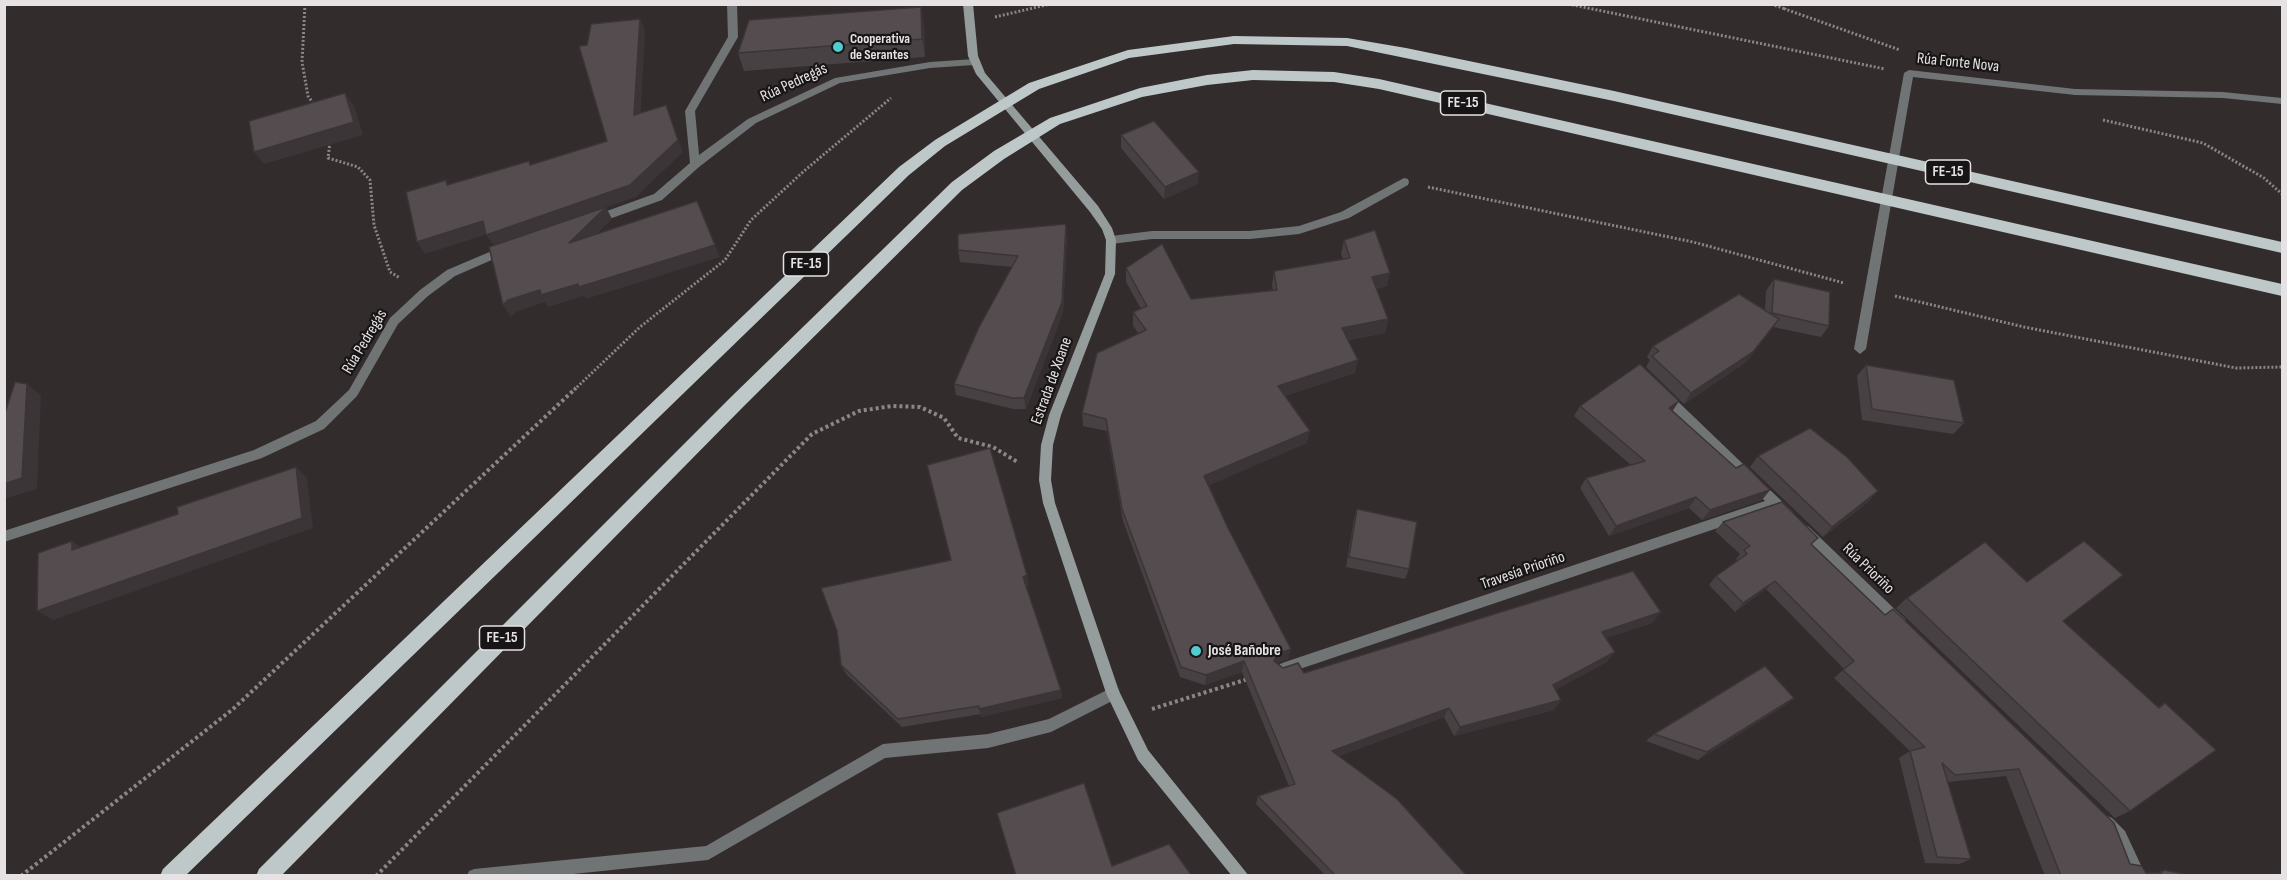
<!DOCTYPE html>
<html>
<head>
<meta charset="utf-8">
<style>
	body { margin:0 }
	#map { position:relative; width:2287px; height:880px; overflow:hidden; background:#332c2d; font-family:"Sofia Sans Condensed",sans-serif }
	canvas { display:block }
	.frame { position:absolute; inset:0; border:6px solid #e6e2e3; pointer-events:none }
</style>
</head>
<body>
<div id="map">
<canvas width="2287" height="880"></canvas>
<div class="frame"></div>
</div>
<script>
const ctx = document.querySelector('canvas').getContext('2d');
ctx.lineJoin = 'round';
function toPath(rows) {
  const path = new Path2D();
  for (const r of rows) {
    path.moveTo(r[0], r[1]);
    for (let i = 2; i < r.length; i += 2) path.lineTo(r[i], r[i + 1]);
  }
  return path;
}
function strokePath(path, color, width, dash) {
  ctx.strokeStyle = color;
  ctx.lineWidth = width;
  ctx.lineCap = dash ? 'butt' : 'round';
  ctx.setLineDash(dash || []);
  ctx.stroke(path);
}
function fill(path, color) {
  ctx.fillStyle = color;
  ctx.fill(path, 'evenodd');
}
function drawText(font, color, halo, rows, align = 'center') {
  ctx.font = font + ' "Sofia Sans Condensed",sans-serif';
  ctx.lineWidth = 4.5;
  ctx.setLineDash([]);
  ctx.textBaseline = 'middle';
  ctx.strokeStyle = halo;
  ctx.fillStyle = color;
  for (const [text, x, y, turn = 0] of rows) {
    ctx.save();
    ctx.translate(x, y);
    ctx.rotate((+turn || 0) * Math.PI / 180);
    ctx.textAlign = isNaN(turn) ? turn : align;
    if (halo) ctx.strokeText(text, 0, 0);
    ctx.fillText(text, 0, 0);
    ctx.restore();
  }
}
strokePath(toPath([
	[305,4,302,62,308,96,315,106],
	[1568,4,1885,69],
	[1771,4,1785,9],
	[1787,4,1785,9,1900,50],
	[995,17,1050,4],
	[2103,120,2203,143,2264,178,2282,194],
	[330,142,328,158,358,167,370,180,374,225,390,272,400,278],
	[1428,187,1693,242,1844,283],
	[1895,296,2024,327,2236,368,2282,367],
	[574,390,640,327,725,260,751,220,804,171,891,98]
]), '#8c8687', 3, [2, 2]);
strokePath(toPath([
	[1152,709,1248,679],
	[21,876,233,709,576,388],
	[376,876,812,434,859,411,892,406,920,407,944,418,958,438,993,447,1019,463]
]), '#8c8687', 4, [3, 3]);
fill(toPath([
	[1113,687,1118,688,1120,693,1118,698,1051,732,988,748,885,758,708,860,554,876,467,876,469,871,474,869,706,846,883,744,988,734,1049,719,1113,687]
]), '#707474');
fill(toPath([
	[727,4,737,4,738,37,695,111,699,155,748,119,835,78,930,62,974,59,979,62,974,65,930,68,840,83,756,123,699,167,662,200,601,222,593,222,592,219,593,216,654,194,690,163,685,111,728,37,727,4],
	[1909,70,2075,89,2223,92,2282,98,2282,104,2223,98,2075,95,1913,77,1866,349,1860,354,1854,349,1904,73,1909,70],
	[1404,178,1408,179,1409,182,1408,185,1349,218,1299,234,1250,239,1152,239,1111,244,1106,240,1111,236,1152,231,1250,231,1299,226,1341,212,1404,178],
	[506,245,510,246,511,249,510,252,455,276,428,296,398,324,357,396,324,429,262,458,4,542,4,531,254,450,316,421,349,390,390,318,420,290,447,270,506,245],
	[1665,391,1669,393,1792,511,1794,515,1792,519,1788,520,1784,519,1774,509,1285,674,1280,672,1278,668,1280,664,1285,662,1765,501,1661,399,1659,396,1661,393,1665,391],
	[1805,525,1809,527,1905,619,1907,623,1905,627,1900,629,1895,627,1801,535,1799,531,1801,527,1805,525],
	[2107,816,2112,818,2125,831,2146,876,2131,876,2115,841,2102,828,2100,823,2102,818,2107,816]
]), '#707474');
fill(toPath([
	[963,4,973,4,978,56,985,73,1098,206,1112,228,1116,240,1115,274,1061,415,1053,445,1051,480,1055,503,1119,691,1148,750,1249,876,1232,876,1138,760,1106,693,1043,503,1039,480,1041,445,1049,415,1105,274,1106,240,1102,229,1090,212,976,74,968,56,963,4]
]), '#959c9c');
fill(toPath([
	[1234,36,1347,38,1406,48,1614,91,2282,242,2282,253,1614,101,1347,46,1234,44,1129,58,1039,89,945,146,909,175,185,876,160,876,163,869,899,167,935,140,1029,83,1128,50,1234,36],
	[1253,70,1334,72,1379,79,2282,284,2282,296,1379,89,1334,82,1253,80,1207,85,1142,97,1060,124,1004,159,962,190,744,406,281,876,256,876,259,869,732,396,952,182,994,151,1050,118,1140,88,1207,75,1253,70]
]), '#bfc8c8');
fill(toPath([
	[924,25,925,57,744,71,738,53],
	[1121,135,1198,184,1164,199,1121,148],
	[1067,236,1063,313,1026,409,1013,409,956,395,954,384,1012,267,960,262,958,250],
	[1344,240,1387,286,1376,289,1388,319,1385,333,1348,340,1355,373,1285,396,1307,443,1209,485,1288,659,1277,663,1283,668,1304,673,1652,623,1606,638,1607,662,1555,690,1561,700,1554,710,1454,736,1444,717,1339,756,1467,876,1326,876,1256,804,1258,796,1289,786,1242,672,1205,685,1180,677,1123,521,1107,431,1083,426,1082,413,1139,334,1133,326,1133,312,1141,309,1126,282,1126,268,1191,299,1273,291,1272,285,1274,271,1343,259,1341,254],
	[1774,279,1829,326,1821,337,1773,327,1745,363,1684,404,1646,367,1650,360,1647,357,1653,346,1765,310,1766,291],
	[1866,365,1964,423,1953,434,1862,420,1857,376],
	[1580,406,1672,411,1762,500,1702,520,1689,508,1609,536,1580,488,1586,478,1631,465,1574,416],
	[1758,456,1878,491,1868,502,1823,537,1750,467],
	[1357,509,1409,569,1405,579,1346,567,1354,519],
	[1723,522,1812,545,2130,864,2146,873,2156,873,2164,870,2193,876,2045,876,2006,776,1948,782,1971,859,1959,864,1925,863,1899,758,1910,751,1834,678,1844,669,1766,589,1735,612,1709,585,1716,576,1738,561,1736,559,1740,554,1715,531],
	[1026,585,1062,698,981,717,981,714,902,727,846,674,841,665,837,631,1029,585],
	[1907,598,2063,621,2158,707,2165,703,2130,811,2115,818,1896,608],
	[1794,698,1784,706,1698,760,1646,741,1654,734]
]), '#484143');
fill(toPath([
	[921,7,924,25,925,57,922,39],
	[640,19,645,31,640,127,634,115],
	[345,93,354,106,363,135,264,164,254,152],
	[666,105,683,152,636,197,494,246,486,235],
	[1199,172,1198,184,1164,199,1165,187],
	[697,201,720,257,586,299,584,296,548,307,545,302,516,312,511,317,503,305,508,300],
	[606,207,612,219,576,254,569,243],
	[483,221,491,233,425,254,417,242],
	[1066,224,1067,236,1063,313,1026,409,1024,398],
	[1390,273,1387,286,1368,291,1372,277],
	[1388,319,1385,333,1339,341,1342,328],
	[1779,319,1745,363,1684,404,1691,393],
	[1358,360,1355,373,1276,399,1278,386],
	[27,384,41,395,37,489,4,499,4,484],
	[1679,401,1672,412,1669,408],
	[1310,431,1307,443,1203,488,1204,476],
	[296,467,307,478,313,528,53,620,37,611],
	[1770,490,1762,500,1702,520,1710,510],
	[1878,491,1868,502,1823,537,1832,527],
	[1696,497,1689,508,1609,536,1616,526],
	[72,541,86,551,72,550],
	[1027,575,1029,585,1024,586,1023,577],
	[1775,581,1766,589,1735,612,1743,603],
	[1661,612,1652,623,1594,642,1602,632],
	[1291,649,1288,659,1275,664,1274,661,1277,654],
	[1615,652,1607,662,1546,695,1553,685],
	[1244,661,1242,672,1205,685,1206,675],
	[1061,690,1062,698,981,717,979,709],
	[1794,698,1784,706,1698,760,1707,752],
	[1561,700,1554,710,1454,736,1460,727],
	[1449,708,1444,717,1329,760,1332,751]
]), '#3b3537');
const building = toPath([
	[921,7,922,39,738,53,749,20,921,7],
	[640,19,634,115,666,105,678,140,630,185,486,235,483,221,417,242,406,192,446,180,447,185,529,161,530,165,607,141,579,46,587,45,591,24,640,19],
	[345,93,354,122,254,152,249,121,345,93],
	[1154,121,1199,172,1165,187,1121,135,1154,121],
	[697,201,715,245,579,287,578,284,541,295,540,290,508,300,503,305,489,247,606,207,569,243,697,201],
	[1066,224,1062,302,1024,398,1012,398,954,384,979,327,1018,256,958,250,958,234,1066,224],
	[1375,230,1390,273,1372,277,1388,319,1342,328,1358,360,1278,386,1310,431,1204,476,1228,528,1291,649,1277,654,1274,661,1283,668,1298,663,1304,673,1633,571,1661,612,1602,632,1615,652,1553,685,1561,700,1460,727,1449,708,1332,751,1397,799,1467,876,1336,876,1258,796,1295,784,1244,661,1206,675,1181,667,1122,509,1106,419,1082,413,1097,353,1146,330,1133,312,1147,306,1126,268,1162,244,1191,299,1277,290,1274,271,1350,258,1344,240,1375,230],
	[1774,279,1830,292,1829,326,1772,313,1774,279],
	[1739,294,1779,319,1753,352,1691,393,1652,356,1659,351,1653,346,1739,294],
	[1640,364,1679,401,1669,408,1736,468,1744,464,1770,490,1710,510,1696,497,1616,526,1586,478,1645,461,1580,406,1640,364],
	[1866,365,1954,380,1964,423,1872,409,1866,365],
	[15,382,27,384,22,478,4,484,4,416,15,382],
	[1810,428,1847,457,1878,491,1832,527,1758,456,1810,428],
	[990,448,1027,575,1023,577,1061,690,979,709,979,706,898,719,841,665,837,631,821,588,951,560,927,465,990,448],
	[296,467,302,518,37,611,38,553,72,541,72,550,178,514,177,507,296,467],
	[1782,502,1818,538,1811,544,1885,615,1893,609,2114,823,2130,864,2142,866,2146,873,2161,873,2164,870,2193,876,2061,876,2019,769,1955,775,1942,763,1971,859,1937,857,1910,751,1925,747,1843,670,1854,661,1775,581,1743,603,1716,576,1747,554,1744,550,1750,546,1723,522,1782,502],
	[1357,509,1417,522,1409,569,1349,557,1357,509],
	[2084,541,2123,575,2063,621,2159,708,2165,703,2216,750,2130,811,1907,598,1985,542,2027,582,2084,541],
	[1765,666,1794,698,1707,752,1654,734,1765,666],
	[1084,783,1112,866,1169,844,1192,876,1016,876,997,813,1084,783]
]);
fill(building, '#544c4e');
strokePath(building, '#3b3537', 1.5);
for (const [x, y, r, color] of [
	[838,47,6,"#52cdcf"],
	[1196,651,6,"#52cdcf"]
]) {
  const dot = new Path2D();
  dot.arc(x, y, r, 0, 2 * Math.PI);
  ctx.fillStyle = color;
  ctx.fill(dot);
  strokePath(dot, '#181516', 2);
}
drawText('bold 14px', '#e6e2e3', '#181516', [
	["Cooperativa",850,39],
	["de Serantes",850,55]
], 'left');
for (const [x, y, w] of [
	[1463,103,45],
	[1948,172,45],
	[806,264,45],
	[502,638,45]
]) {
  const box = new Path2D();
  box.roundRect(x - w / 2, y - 12, w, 24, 4.5);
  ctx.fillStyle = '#181516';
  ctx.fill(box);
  strokePath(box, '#e6e2e3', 1.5);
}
drawText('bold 15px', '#e6e2e3', null, [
	["FE-15",1463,103],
	["FE-15",1948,172],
	["FE-15",806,264],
	["FE-15",502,638]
]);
drawText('16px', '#e6e2e3', '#181516', [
	["Rúa Fonte Nova",1958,63,6],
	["Rúa Pedregás",794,83,-25],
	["Rúa Pedregás",365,342,-59],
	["Estrada de Xoane",1052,381,-70],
	["Rúa Prioriño",1868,569,44],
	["Travesía Prioriño",1523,571,-19]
]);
drawText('bold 16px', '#e6e2e3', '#181516', [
	["José Bañobre",1208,651]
], 'left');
</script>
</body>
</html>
